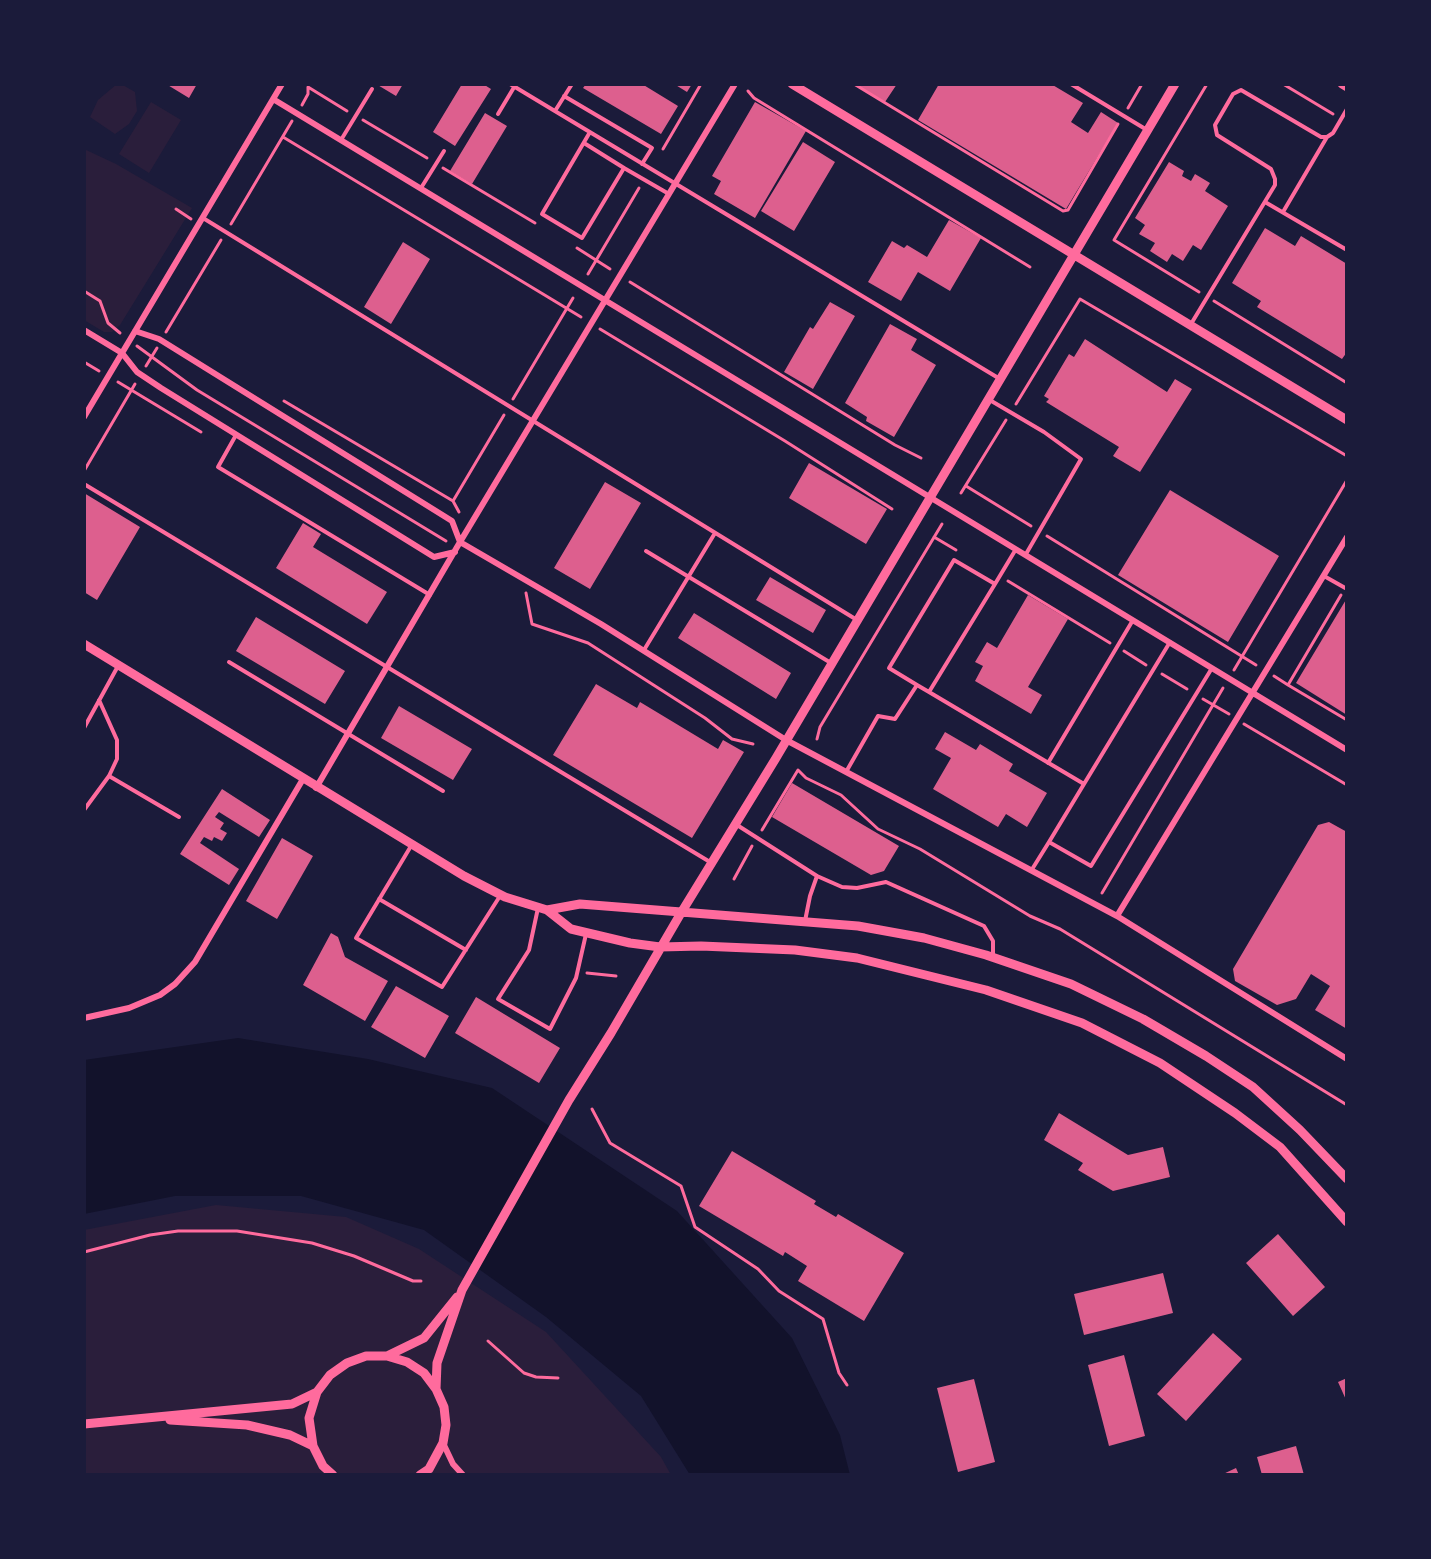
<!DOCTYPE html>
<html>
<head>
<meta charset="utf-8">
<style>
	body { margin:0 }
	#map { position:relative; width:1431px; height:1559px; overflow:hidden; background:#1b1b3a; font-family:Mulish,sans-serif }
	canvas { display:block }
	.frame { position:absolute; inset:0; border:86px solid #1b1b3a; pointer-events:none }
</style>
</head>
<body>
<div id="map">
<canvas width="1431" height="1559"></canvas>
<div class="frame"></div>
</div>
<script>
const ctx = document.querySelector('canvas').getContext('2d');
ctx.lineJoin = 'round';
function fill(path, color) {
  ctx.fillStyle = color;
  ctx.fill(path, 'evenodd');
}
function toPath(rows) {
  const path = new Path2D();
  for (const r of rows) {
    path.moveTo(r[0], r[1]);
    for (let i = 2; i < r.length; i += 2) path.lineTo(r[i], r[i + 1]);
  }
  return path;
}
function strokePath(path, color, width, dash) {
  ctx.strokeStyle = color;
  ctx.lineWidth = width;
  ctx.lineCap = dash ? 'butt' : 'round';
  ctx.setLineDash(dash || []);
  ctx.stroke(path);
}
fill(toPath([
	[117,84,121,84,135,92,137,111,129,124,115,134,90,117,98,100],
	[151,102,181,120,149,173,119,154],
	[84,149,116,164,192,208,120,325,112,332,104,332,84,320],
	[216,1205,346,1217,419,1249,546,1332,661,1457,671,1475,84,1475,84,1230]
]), '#2a1e3b');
fill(toPath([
	[238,1038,368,1059,492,1088,677,1211,792,1338,840,1435,850,1475,690,1475,641,1396,546,1317,424,1230,301,1196,175,1196,84,1214,84,1060]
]), '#12122b');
fill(toPath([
	[166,84,197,84,189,98],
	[376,84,403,84,396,96],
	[462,84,483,84,491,89,455,146,433,132],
	[586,84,642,84,678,106,661,134,583,88],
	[674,84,692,84,687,92],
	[855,84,897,84,885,102],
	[939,84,1051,84,1083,103,1071,122,1088,133,1101,112,1118,123,1066,209,918,120],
	[755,102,806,131,755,218,714,194,721,181,712,176],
	[485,113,507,126,472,184,450,171],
	[803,142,835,162,794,231,761,211],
	[1169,162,1184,171,1182,176,1191,181,1195,174,1210,183,1205,191,1228,206,1201,250,1193,245,1183,261,1172,254,1167,262,1150,251,1155,243,1139,234,1145,225,1135,218],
	[949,220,981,238,950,291,918,272,901,301,868,282,892,241,904,248,907,245,927,257],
	[1265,228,1295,246,1301,236,1347,264,1347,352,1342,359,1257,307,1261,301,1232,283],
	[403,242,430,259,391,324,364,307],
	[830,302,855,316,813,389,784,372,810,327,813,329],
	[890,324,917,339,911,350,936,365,894,437,866,421,867,417,845,403],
	[1085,339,1167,392,1175,379,1192,389,1140,472,1113,456,1119,447,1046,402,1049,399,1044,396,1069,354,1074,357],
	[809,463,887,509,866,544,789,498],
	[605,482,641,503,590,589,554,568],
	[1170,490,1279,556,1228,642,1118,575],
	[84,493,140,527,97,600,84,592],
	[303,523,321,534,313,547,387,592,367,624,276,568],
	[770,577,826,610,813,633,756,600],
	[1028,595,1068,619,1028,687,1042,695,1031,714,975,681,983,666,975,662,987,642,997,648],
	[1347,598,1347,715,1296,683],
	[694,613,791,673,776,699,678,638],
	[256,617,345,671,325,704,236,651],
	[596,684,637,708,640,702,718,749,723,740,744,752,692,838,553,755],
	[399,706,472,749,453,780,381,738],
	[945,732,976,750,980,744,1013,764,1009,771,1047,793,1027,827,1006,814,998,827,933,789,951,758,935,749],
	[792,783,899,846,884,871,871,875,772,817],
	[222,789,270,820,259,837,219,812,215,817,224,823,220,829,227,833,222,841,214,837,212,841,204,837,200,843,239,869,229,885,180,854],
	[1329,822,1347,832,1347,1029,1315,1010,1330,986,1311,974,1296,999,1277,1005,1235,981,1233,969,1318,825],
	[282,838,313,856,277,919,246,901],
	[331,933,338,937,345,957,388,981,365,1021,303,985],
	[396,986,449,1016,425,1058,371,1027],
	[476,997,560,1048,539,1083,455,1033],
	[1059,1113,1128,1155,1163,1147,1170,1177,1113,1191,1078,1170,1083,1163,1044,1140],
	[732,1151,816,1201,814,1204,836,1217,838,1214,904,1253,864,1321,798,1281,807,1266,785,1252,783,1256,699,1206],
	[1278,1234,1325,1287,1293,1316,1246,1263],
	[1163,1273,1173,1313,1084,1335,1074,1294],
	[1213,1333,1242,1359,1186,1421,1157,1394],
	[1124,1355,1145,1436,1109,1446,1088,1365],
	[1347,1378,1347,1402,1338,1382],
	[974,1379,995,1462,958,1472,937,1388],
	[1296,1446,1304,1475,1262,1475,1257,1457],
	[1236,1468,1239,1475,1221,1475]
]), '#dd5f8e');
strokePath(toPath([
	[854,84,1063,211,1068,210,1118,124],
	[1283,84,1333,114],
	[748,91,754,98,1030,267],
	[302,105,308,94,308,87,347,111],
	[1128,108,1142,84],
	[363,120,427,158],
	[283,137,581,317],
	[663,149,701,84],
	[443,168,535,223],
	[176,209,191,219],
	[231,224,292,121],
	[577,248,610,269],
	[588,274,639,188],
	[630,282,895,445,921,458],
	[84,291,100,301,108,323,120,333],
	[1199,292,1114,240,1207,84],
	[1214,301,1347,383],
	[600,329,785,441,892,509],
	[166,332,221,240],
	[137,346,197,390,446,541],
	[84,362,99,371],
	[146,366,157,348],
	[118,382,201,432],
	[513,399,573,298],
	[284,401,453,501,459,512],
	[1016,404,1080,299,1347,456],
	[84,471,135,384],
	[966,486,1031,526],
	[961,493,1006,420],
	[453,501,504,415],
	[1047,536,1256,665],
	[934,537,956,550],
	[1008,581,1110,643],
	[526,593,532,624,588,643,705,718,732,739,753,744],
	[1341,595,1288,685,1347,720],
	[1124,651,1146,665],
	[1234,670,1347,480],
	[1162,674,1187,689],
	[1274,676,1288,685],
	[1203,699,1229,714],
	[1244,724,1347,785],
	[817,739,820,727,942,524],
	[762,830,798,770,806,778,841,795,878,829,920,849,1030,916,1060,929,1347,1105],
	[734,879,752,846],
	[1102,893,1223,688],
	[587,973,616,976],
	[592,1109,610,1143,681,1186,695,1227,758,1269,779,1291,823,1319,839,1373,847,1385],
	[84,1252,150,1235,178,1231,237,1231,312,1243,354,1256,413,1281,421,1281],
	[488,1341,524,1373,536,1377,558,1378]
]), '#ff6b9d', 3);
strokePath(toPath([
	[510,84,1000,379],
	[1071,84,1147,130],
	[564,96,652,148,642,164],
	[555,111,572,84],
	[498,114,516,84],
	[590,132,542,214,582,238,624,168,669,194],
	[341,140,372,89],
	[584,143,624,168],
	[421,188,444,151],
	[1265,202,1347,250],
	[1283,212,1327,137],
	[203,218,857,620],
	[1191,324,1275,185,1275,179,1271,169,1217,135,1215,125,1233,94,1241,90,1321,137,1327,137,1333,133,1347,109],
	[988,399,1044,432,1081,459,1026,554],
	[236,435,218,467,430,595],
	[84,484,710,862],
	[646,551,831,663],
	[1324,576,1347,589],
	[995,584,1016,549],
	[644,650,715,533],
	[229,662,443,791],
	[917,685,929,692],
	[84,728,118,666],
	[1048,763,1133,620],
	[846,772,878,716,895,719,917,685,889,668,954,560,995,584,929,692,1084,784,1049,842,1091,866,1212,668],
	[109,776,179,817],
	[1084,784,1170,642],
	[84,810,109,776,117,759,117,740,99,700],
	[737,825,817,876],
	[411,846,356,938,442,987,500,896],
	[1031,871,1049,842],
	[379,899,466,950],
	[538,908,529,950,498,999,550,1029,576,978,586,934],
	[805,921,810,896,817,876,842,887,857,888,886,882,984,926,993,941,993,956]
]), '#ff6b9d', 4);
strokePath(toPath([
	[273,99,1347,750],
	[84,330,122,353,137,372,161,388,434,557,455,552],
	[135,331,159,339,444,516,452,521,460,542,601,624,786,740,1117,916,1347,1059],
	[84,417,282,84],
	[316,788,460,542,735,84],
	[1117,916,1347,537],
	[84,1018,129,1008,160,995,175,984,195,962,303,779],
	[443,1443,453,1464,463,1475]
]), '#ff6b9d', 6);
strokePath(toPath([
	[792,84,1347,420],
	[1342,84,1347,87],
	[84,644,464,876,505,897,547,910,571,929,630,943,660,947,701,946,795,950,857,958,986,990,1082,1023,1160,1063,1235,1113,1280,1147,1347,1222],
	[547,910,580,904,858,926,924,938,986,955,1071,984,1143,1019,1206,1056,1253,1087,1300,1130,1347,1179],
	[387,1356,424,1338,457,1297],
	[436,1389,437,1363,462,1290,569,1100,611,1033,681,913,776,758,1175,84],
	[170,1420,247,1425,290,1435,313,1446],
	[84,1424,292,1404,317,1392],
	[333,1475,323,1466,313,1446,309,1418,317,1392,330,1375,347,1363,366,1356,387,1356,407,1362,424,1373,436,1389,444,1407,446,1425,443,1443,429,1469,420,1475]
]), '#ff6b9d', 9);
</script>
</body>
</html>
